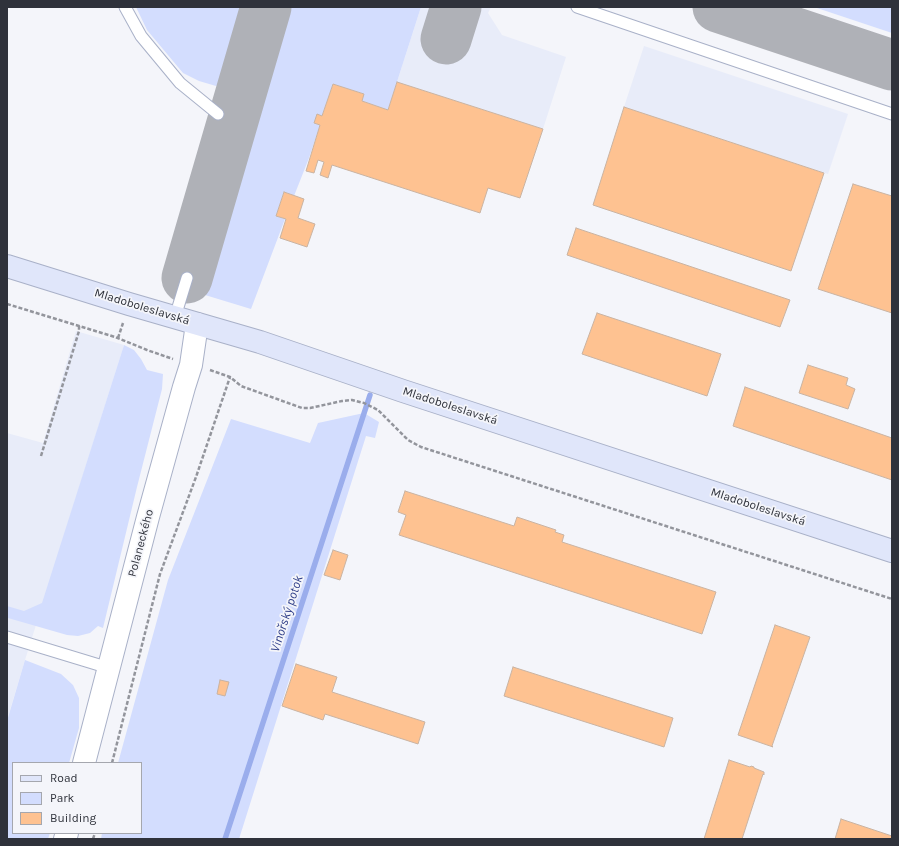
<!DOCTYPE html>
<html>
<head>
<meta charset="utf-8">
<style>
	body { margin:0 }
	#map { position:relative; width:899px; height:846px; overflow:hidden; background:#f4f5fa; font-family:Karla,sans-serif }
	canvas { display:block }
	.frame { position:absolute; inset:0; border:8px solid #2f323b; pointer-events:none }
	.legend { position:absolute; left:12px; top:762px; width:130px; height:72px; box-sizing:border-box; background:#f4f5fa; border:1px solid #a5a7ae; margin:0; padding:5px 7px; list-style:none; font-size:12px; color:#2f323b }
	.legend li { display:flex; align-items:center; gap:8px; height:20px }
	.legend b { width:20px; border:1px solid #a5a7ae }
</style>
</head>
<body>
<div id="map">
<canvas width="899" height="846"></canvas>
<div class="frame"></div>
<ul class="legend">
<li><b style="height:5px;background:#e0e6fa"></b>Road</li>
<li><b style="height:11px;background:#d3ddfe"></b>Park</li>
<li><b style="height:11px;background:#fec291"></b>Building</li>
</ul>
</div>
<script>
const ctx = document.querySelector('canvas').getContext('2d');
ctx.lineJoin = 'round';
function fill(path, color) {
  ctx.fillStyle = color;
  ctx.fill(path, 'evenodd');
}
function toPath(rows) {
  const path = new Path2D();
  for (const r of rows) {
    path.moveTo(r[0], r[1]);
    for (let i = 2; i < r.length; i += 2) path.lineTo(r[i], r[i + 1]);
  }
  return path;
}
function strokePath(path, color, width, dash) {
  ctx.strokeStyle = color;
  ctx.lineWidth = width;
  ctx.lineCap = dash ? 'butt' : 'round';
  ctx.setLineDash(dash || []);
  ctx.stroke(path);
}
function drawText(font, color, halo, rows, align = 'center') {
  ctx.font = font + ' Karla,sans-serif';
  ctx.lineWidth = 3.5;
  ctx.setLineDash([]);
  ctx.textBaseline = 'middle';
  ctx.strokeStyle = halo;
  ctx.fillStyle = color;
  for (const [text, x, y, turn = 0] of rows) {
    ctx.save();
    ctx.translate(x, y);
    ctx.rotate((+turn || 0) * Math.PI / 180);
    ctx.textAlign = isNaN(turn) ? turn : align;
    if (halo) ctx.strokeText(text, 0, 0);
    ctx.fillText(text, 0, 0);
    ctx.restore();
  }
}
fill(toPath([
	[421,7,491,7,488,13,502,35,566,57,543,129,397,82],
	[644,46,848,114,828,174,624,107],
	[76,331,124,345,25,660,7,720,7,433,43,443]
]), '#e8ecf9');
fill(toPath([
	[136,7,249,7,228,79,216,86,199,81,183,73,147,30],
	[284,7,421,7,388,110,362,101,364,94,333,84,322,116,317,115,314,123,320,125,309,158,294,196,284,192,276,216,285,219,251,309,205,295,207,284,203,283],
	[814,7,892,7,892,33],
	[124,345,134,350,141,359,147,370,163,374,162,389,137,487,103,628,98,626,90,633,78,636,67,635,8,618,7,615,7,606,24,611,42,603],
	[364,413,379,422,375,438,366,436,239,839,101,839,102,833,141,833,141,763,118,763,168,580,231,419,310,443,318,423],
	[25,660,61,674,73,685,79,698,79,728,69,763,13,763,13,833,50,833,48,839,7,839,7,721]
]), '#d3ddfe');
strokePath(toPath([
	[225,839,370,395]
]), '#9aadec', 5.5);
strokePath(toPath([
	[718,7,892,65],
	[446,39,456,7],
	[187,278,266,7]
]), '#afb1b7', 51);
const building = toPath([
	[397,82,543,129,520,198,488,188,480,213,332,165,328,178,320,175,324,162,318,160,314,173,306,171,320,125,314,123,317,114,322,116,333,84,364,94,362,101,388,110,397,82],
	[624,107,824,173,791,271,593,205,624,107],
	[853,184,892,196,892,313,818,289,853,184],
	[284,192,304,199,298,218,315,224,307,247,280,238,286,219,276,216,284,192],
	[576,228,790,300,780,327,567,255,576,228],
	[597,313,721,354,707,396,582,354,597,313],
	[808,365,848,378,846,385,855,389,848,409,799,393,808,365],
	[745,387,892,438,892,480,733,426,745,387],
	[405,491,514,526,517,517,556,530,555,532,564,535,562,542,716,592,702,634,399,535,406,515,398,512,405,491],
	[333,550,348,555,340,580,324,575,333,550],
	[775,625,810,637,772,746,773,747,738,735,775,625],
	[296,664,337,677,332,692,425,722,418,744,325,714,323,720,282,706,296,664],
	[513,667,673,718,664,747,504,696,513,667],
	[220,680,229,682,225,696,217,694,220,680],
	[729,760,750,767,751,766,754,767,754,768,764,772,764,775,763,774,742,839,704,839,729,760],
	[841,819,892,836,892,839,835,839,841,819]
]);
fill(building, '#fec291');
strokePath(building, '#c9b3a2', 1);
const service = toPath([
	[125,7,141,36,180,83,218,114],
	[577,7,892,114],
	[175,317,187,278],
	[7,637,109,668]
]);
const tertiary = toPath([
	[84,763,148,517,184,387,191,365,197,324],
	[65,839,67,833]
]);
const secondary = toPath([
	[7,266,129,304,260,342,403,391,892,551]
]);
strokePath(service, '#a9b1c8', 13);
strokePath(tertiary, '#a9b1c8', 24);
strokePath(secondary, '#a9b1c8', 24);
strokePath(toPath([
	[7,304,115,337,147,350,173,359],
	[118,338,123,323],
	[210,370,230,377,241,386,302,408,310,408,342,401,352,400,364,403,378,410,408,440,421,447,892,599],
	[41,456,79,331,79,326],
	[112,763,160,574,196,477,230,377],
	[93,839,95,833]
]), '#93959c', 2.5, [4, 2]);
strokePath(service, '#fff', 11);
strokePath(tertiary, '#fff', 22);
strokePath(secondary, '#e0e6fa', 22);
drawText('12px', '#2f323b', '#f4f5fa', [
	["Mladoboleslavská",142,307,17],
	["Mladoboleslavská",450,406,18],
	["Mladoboleslavská",758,507,18],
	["Polaneckého",141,543,-75]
]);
drawText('italic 13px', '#33428b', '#f4f5fa', [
	["Vinořský potok",287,614,-72]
]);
</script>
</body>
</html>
